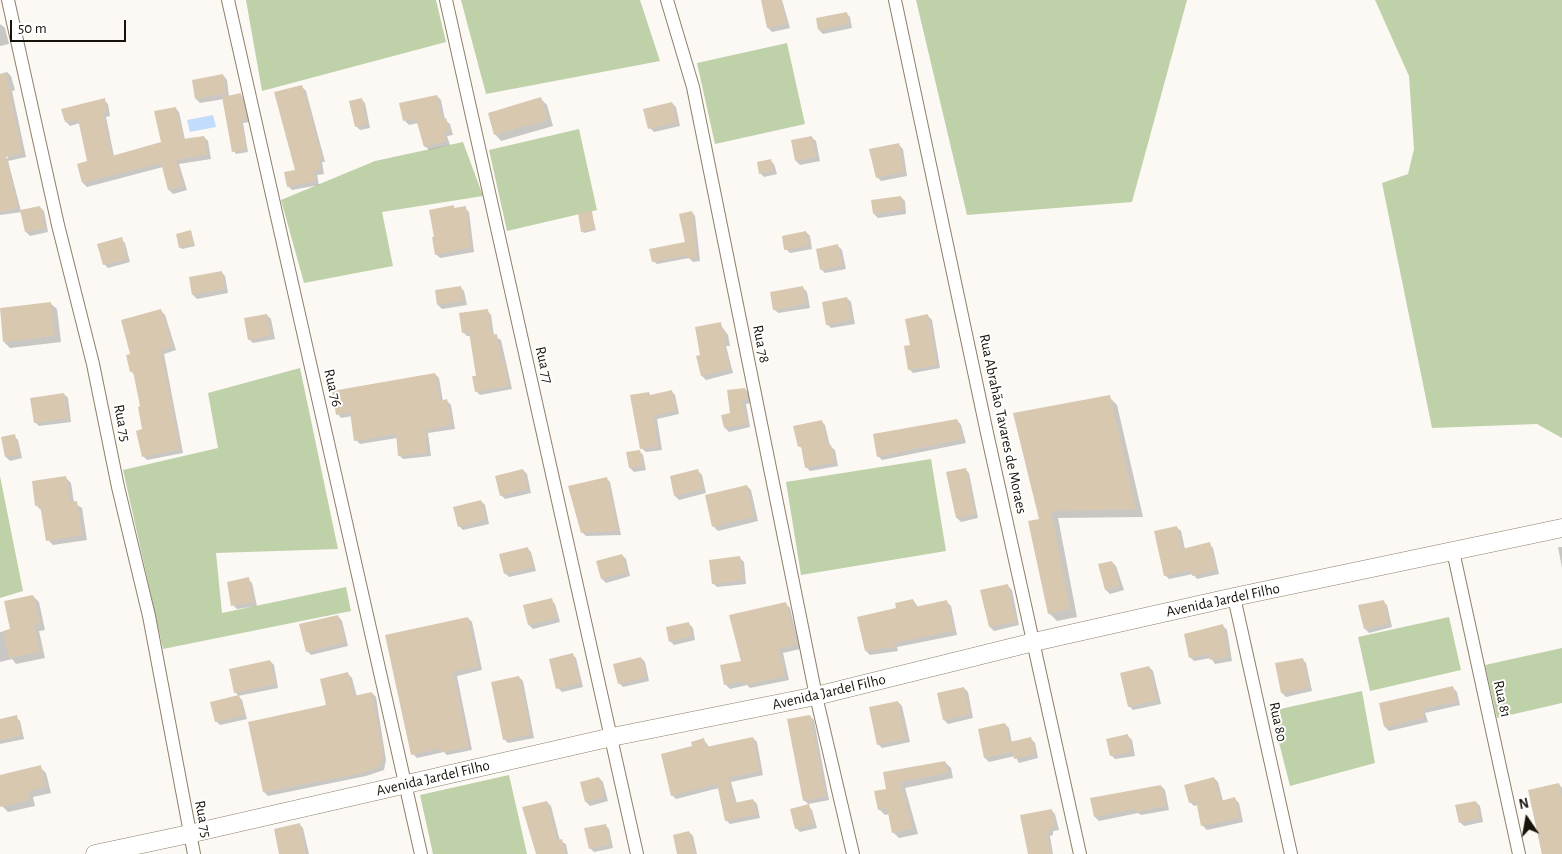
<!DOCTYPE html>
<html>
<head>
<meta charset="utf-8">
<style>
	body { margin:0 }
	#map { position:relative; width:1562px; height:854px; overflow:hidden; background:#fcf9f4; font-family:"Alegreya Sans",sans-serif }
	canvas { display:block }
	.north { position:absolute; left:1502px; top:794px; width:50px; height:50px; -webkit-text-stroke:4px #fff; paint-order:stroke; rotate:348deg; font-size:14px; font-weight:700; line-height:20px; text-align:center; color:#18130a }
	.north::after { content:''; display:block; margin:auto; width:18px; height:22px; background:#18130a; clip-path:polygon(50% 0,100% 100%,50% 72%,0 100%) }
	.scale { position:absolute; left:10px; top:20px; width:116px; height:22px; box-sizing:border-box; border:2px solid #18130a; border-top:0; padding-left:6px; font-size:15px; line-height:18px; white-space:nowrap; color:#18130a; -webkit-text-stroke:4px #fff; paint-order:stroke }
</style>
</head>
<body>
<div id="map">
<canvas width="1562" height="854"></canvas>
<div class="north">N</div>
<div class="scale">50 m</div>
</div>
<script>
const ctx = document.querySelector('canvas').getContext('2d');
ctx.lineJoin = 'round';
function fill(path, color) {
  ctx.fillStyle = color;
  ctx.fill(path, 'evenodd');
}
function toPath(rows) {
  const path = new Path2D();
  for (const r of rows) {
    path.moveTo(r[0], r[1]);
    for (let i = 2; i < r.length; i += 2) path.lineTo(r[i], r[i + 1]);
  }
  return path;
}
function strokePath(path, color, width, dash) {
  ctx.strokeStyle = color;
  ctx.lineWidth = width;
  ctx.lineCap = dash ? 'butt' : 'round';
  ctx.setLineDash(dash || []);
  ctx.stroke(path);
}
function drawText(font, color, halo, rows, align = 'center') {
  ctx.font = font + ' "Alegreya Sans",sans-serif';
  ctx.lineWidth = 4;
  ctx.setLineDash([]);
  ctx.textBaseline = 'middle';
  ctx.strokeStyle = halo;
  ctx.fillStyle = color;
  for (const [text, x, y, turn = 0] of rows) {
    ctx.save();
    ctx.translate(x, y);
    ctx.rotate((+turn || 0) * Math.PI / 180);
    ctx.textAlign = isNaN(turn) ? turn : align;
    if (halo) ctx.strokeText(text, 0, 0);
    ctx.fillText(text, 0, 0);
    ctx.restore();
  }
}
fill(toPath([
	[246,0,436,0,446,42,262,91],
	[461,0,640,0,660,61,486,94],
	[916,0,1187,0,1132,202,967,215],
	[1375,0,1562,0,1562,438,1537,424,1432,428,1382,183,1408,174,1414,149,1409,76],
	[787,43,805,124,715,144,697,63],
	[579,129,597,210,507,231,489,150],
	[463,142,483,196,382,212,393,266,304,283,281,200,375,161],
	[300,368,338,549,216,553,222,613,346,587,351,611,163,649,123,470,218,448,208,393],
	[931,459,946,551,801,575,786,482],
	[0,476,23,591,0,598],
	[1449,617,1461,670,1370,691,1358,637],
	[1562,648,1562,703,1497,718,1485,665],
	[1362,691,1375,763,1290,786,1271,711],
	[509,775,527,854,433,854,420,795]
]), '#bfd1a9');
fill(toPath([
	[213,115,216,127,190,132,187,120]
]), '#c2dcfb');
fill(toPath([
	[763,0,782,0,790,28,772,32,768,28],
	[846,13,850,17,852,28,823,34,819,30],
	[0,24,5,28,9,44,0,46],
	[7,72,11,76,15,90,12,91,26,157,8,161,21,211,40,207,44,211,48,232,30,236,26,232,22,212,0,215,0,160,8,158,0,133,0,74],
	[223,75,227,80,229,97,240,95,243,97,249,122,243,123,248,152,236,154,234,151,224,99,200,103,196,99],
	[302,87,306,91,325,162,322,162,324,174,317,175,319,185,292,190,288,186,296,170],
	[437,96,441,100,445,120,450,124,453,135,447,136,450,145,429,150,425,146,418,123,409,125,405,121],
	[361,99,365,103,370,128,360,130,356,126],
	[541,99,547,105,553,126,501,141,495,134],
	[104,100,108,104,110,116,106,117,114,156,162,143,175,108,179,112,185,140,204,137,208,141,211,159,179,164,187,190,173,194,169,190,163,167,87,187,83,183,78,165,89,162,80,123,70,126,66,122,63,110],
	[672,103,676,107,680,126,654,132,650,128],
	[811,137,816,141,820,161,800,165,796,161],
	[899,145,903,149,907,176,881,181,877,177],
	[770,160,774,164,777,174,764,177,760,173],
	[901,197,905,201,906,214,878,218,874,214],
	[453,207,456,209,465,208,469,212,474,252,440,258,436,254],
	[591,212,596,230,584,233,582,231],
	[692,212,695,216,700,261,693,262,689,258,657,264,653,261,686,243],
	[191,232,195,246,182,249,180,247],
	[806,232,810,236,812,249,790,253,786,249],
	[121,239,125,243,130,262,108,268,104,264],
	[838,246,842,250,846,269,825,273,821,269],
	[221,272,225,276,228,293,197,299,193,295],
	[460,287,464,291,467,305,442,309,438,305],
	[803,288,807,292,810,308,778,313,774,309],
	[847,298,851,302,855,324,831,328,827,324],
	[50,303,57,309,61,342,10,348,4,342],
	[487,310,491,315,494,336,501,340,512,389,480,395,476,391,477,376,471,336,467,336,463,332],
	[161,311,165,315,176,350,164,354,183,453,147,460,143,456,142,407,135,376,131,371,131,355],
	[267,315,271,319,275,339,253,343,249,339],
	[928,316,932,320,940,368,913,373,909,369,911,346],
	[720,324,728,335,730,346,726,346,733,373,706,380,702,376,702,356],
	[435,374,439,378,443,401,447,401,451,405,455,429,428,433,431,456,403,459,399,455,397,438,360,444,356,440,352,416,341,418,338,414],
	[745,389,749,393,751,403,746,404,750,427,729,432,725,428],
	[671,391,675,395,679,414,657,419,662,450,646,452,641,448,649,393,651,396],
	[64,394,68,398,71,422,39,426,35,422],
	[1109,397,1117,405,1143,517,1058,518,1077,617,1057,621,1049,613,1041,520],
	[957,420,961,425,966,443,882,460,878,456],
	[821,421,825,425,830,446,835,450,838,466,810,471,806,467,803,449,799,446],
	[14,436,18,440,22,458,10,461,6,457],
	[639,451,643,455,646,470,634,472,630,468],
	[965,469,969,473,978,518,961,522,957,518,948,473],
	[523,470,527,474,531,493,505,499,501,495],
	[698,471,702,475,706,493,679,500,675,496,671,477],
	[65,477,71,483,74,503,82,508,87,540,53,545,48,540,42,511,36,505],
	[606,478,610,482,621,535,586,536,582,532],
	[747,486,751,490,758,521,718,531,714,527],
	[481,501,485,505,489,524,463,530,459,526],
	[1176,527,1181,531,1185,549,1209,544,1213,548,1219,574,1197,579,1193,574,1169,579,1165,575],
	[1558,547,1562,547,1562,568],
	[527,548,531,552,536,571,509,577,505,573],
	[622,555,626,559,630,576,606,583,602,579],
	[740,558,744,562,746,584,717,587,713,583],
	[1112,562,1116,566,1124,590,1110,594,1106,590,1100,565],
	[248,579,252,583,257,606,237,609,233,605],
	[1008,586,1012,590,1019,625,994,631,990,627,982,591],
	[33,596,39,602,45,630,39,631,45,658,16,664,12,659,0,662,0,632,12,630],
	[551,600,555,604,560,622,533,629,529,625],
	[913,600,918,607,947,602,951,606,957,635,897,647,898,651,870,655,866,651,898,609],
	[1383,601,1387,605,1392,627,1369,633,1365,629],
	[786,604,790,608,800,649,783,653,789,680,750,688,747,685,730,689,726,685],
	[338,616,342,621,348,646,311,655,307,651],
	[468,618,472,622,482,670,457,676,472,750,447,755,444,752,417,758,413,754],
	[689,624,693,628,695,640,674,645,670,641],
	[1223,626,1227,630,1232,661,1215,664,1211,658,1194,661,1190,657],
	[572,654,576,658,583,687,562,692,558,688],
	[641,658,645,662,649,681,623,687,619,683],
	[1302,659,1306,663,1312,691,1286,697,1282,693],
	[270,661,274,665,278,688,238,696,242,700,247,719,220,725,216,721,212,703,239,696,235,692,230,670],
	[1149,667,1153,671,1161,704,1133,710,1129,706],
	[348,674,352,678,357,697,372,693,376,697,386,760,384,770,366,776,268,796,264,792,327,706],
	[519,677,523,681,534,738,508,743,504,739],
	[964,688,968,692,973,718,948,724,944,720],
	[1453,688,1457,692,1460,705,1425,713,1428,722,1389,731,1385,727],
	[898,702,902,706,910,742,882,748,878,744],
	[810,716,814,720,829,800,808,804,804,800],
	[16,717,20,721,24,739,0,744,0,720],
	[1005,724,1009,728,1012,743,1031,739,1035,743,1038,758,1019,763,1015,756,989,762,985,758],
	[1128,736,1132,740,1135,756,1115,759,1111,755],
	[753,738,757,742,763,775,731,782,737,804,753,800,757,804,760,818,730,824,726,820,719,788,676,799,672,795,704,740,709,747],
	[945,762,951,768,953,778,905,788,918,834,899,838,893,832,890,814,885,815,879,809,888,790,884,773],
	[40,767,46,773,51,793,33,797,35,806,8,812,2,806,0,798,0,777],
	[599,778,603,782,608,801,590,806,586,802],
	[1214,778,1218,782,1223,801,1235,799,1239,803,1243,822,1207,830,1203,826,1198,805,1194,806,1190,802],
	[1559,784,1562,788,1562,854,1542,854,1529,791],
	[1161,786,1165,790,1169,810,1141,815,1138,813,1099,821,1095,817,1092,799],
	[547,802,551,806,560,841,566,844,568,854,537,854],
	[1476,802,1480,806,1483,822,1464,826,1460,822],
	[808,806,812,810,817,828,800,832,796,828],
	[1051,810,1055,814,1059,830,1053,831,1053,835,1050,836,1053,854,1029,854],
	[299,824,303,828,309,854,280,854],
	[605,825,609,829,613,848,594,852,590,848],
	[689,832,693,836,697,854,678,854]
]), '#0003');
fill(toPath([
	[761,0,781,0,787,24,767,28],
	[847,12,849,24,818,30,816,18],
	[0,74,6,74,22,153,6,157,18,208,0,212],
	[223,74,226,94,195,99,192,80],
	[302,85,322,158,319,159,321,170,314,171,316,181,287,187,284,172,295,170,274,92],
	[241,93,247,120,241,121,246,150,232,152,222,97],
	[437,95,442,120,446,118,450,131,444,132,446,141,424,147,416,119,403,121,399,103],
	[541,97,548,120,494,135,488,113],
	[105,98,106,112,103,113,112,156,161,142,154,111,176,107,183,139,204,136,207,155,176,160,183,186,168,190,161,163,82,183,77,164,87,161,78,119,65,122,61,109],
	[362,98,367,124,355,127,349,101],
	[672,102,677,122,648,129,643,109],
	[812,136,816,157,795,161,791,140],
	[899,143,904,172,876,178,869,149],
	[771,159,773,171,759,174,757,162],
	[901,196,903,210,873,214,871,200],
	[454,205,454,208,466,206,471,248,435,255,432,237,434,237,429,210],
	[40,206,45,228,25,232,20,210],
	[592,211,595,229,581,232,578,213],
	[692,211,697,258,689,259,688,255,652,262,649,249,685,242,679,214],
	[191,230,194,244,179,248,176,234],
	[806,231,808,246,784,250,782,236],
	[122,237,127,259,103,265,97,244],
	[838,244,842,266,820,270,816,249],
	[222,271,225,289,192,295,189,277],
	[461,286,463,301,437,305,435,290],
	[803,286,806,304,773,310,770,292],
	[847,297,851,320,826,325,822,302],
	[51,302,55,336,3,342,0,308],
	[161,309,173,347,161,350,180,449,142,457,136,431,142,429,138,407,140,406,133,371,130,372,126,355,130,354,121,320],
	[488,309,491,335,497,334,501,361,504,361,509,386,475,392,472,376,476,376,469,332,462,333,459,313],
	[267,314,271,335,248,340,244,318],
	[928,314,937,365,908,370,904,346,910,345,905,319],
	[721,322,722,330,724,330,726,342,723,343,730,369,701,376,696,356,700,355,695,327],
	[435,373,440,401,447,399,452,425,425,430,427,453,398,456,396,434,354,441,350,412,336,415,332,391],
	[745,388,748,399,742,400,747,424,724,428,721,415,730,413,727,390],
	[672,390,676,410,653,416,658,446,640,449,630,395,649,392,650,395],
	[64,393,68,418,34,423,30,398],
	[1110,395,1136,509,1051,511,1070,609,1048,614,1028,521,1039,519,1013,413],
	[957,419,962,439,877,457,873,434],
	[822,420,828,446,831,445,835,462,805,468,801,446,798,447,793,426],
	[15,434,19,455,5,457,1,437],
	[640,450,643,466,629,468,626,452],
	[966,468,975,514,956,518,946,472],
	[523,469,528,489,500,496,495,476],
	[698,469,703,489,674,496,670,476],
	[66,476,70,502,77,501,82,535,46,541,40,505,35,506,32,481],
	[607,477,618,531,581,533,568,486],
	[747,485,754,517,712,527,705,495],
	[481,500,486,520,458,527,453,507],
	[1177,526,1182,549,1210,542,1216,570,1192,576,1191,570,1164,576,1154,531],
	[528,547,533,567,504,574,499,554],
	[622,554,627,573,601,579,596,561],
	[740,556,743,580,712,584,709,560],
	[1112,561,1120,586,1105,590,1098,564],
	[249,577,253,602,231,606,227,582],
	[1008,584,1016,622,989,627,980,590],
	[33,595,40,624,34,625,40,652,9,658,3,631,10,629,4,601],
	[552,598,557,618,528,625,523,605],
	[913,599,915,607,947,600,954,631,894,643,895,647,865,651,857,617,896,608,895,603],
	[1384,600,1389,624,1364,629,1358,605],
	[786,602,797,645,779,649,785,676,745,685,745,681,724,685,720,665,741,661,729,615],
	[338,615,345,642,306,652,299,624],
	[468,617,478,667,453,672,469,747,442,752,441,748,411,755,385,635],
	[689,622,692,636,669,642,666,627],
	[1223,624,1229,657,1210,660,1209,654,1189,658,1184,634],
	[573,653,580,683,556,689,549,659],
	[641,657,646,677,618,684,613,664],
	[1303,658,1309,688,1281,693,1275,663],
	[270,660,275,684,234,693,229,669],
	[1149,666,1157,700,1128,707,1120,673],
	[348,672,354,696,372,692,383,755,380,766,362,773,263,792,248,722,326,705,320,679],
	[519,676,531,734,503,740,491,682],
	[1453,686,1457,702,1422,709,1424,718,1384,727,1379,703],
	[964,687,970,714,943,720,937,693],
	[239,695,244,715,215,722,210,702],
	[898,701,906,739,877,745,869,707],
	[17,715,21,736,0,740,0,719],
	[810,715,826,796,803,801,787,719],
	[1005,723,1012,752,984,758,978,729],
	[1128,734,1131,752,1110,756,1106,739],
	[753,737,760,771,728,778,734,803,753,799,757,814,725,821,717,784,671,796,661,754,692,746,691,742,704,738,706,747],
	[1031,737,1035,754,1014,759,1010,742],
	[945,761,948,773,900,782,913,828,892,833,887,808,878,810,874,791,886,789,883,772],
	[41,765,46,787,28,791,30,800,0,807,0,775],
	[599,777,604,797,585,802,580,782],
	[1214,777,1221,801,1235,797,1240,818,1201,826,1196,801,1189,803,1184,785],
	[1559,783,1562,797,1562,854,1542,854,1528,790],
	[1161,785,1166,806,1136,812,1135,809,1094,817,1090,798],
	[547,801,557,840,562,839,566,854,536,854,522,807],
	[1476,801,1480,818,1459,823,1455,805],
	[809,804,814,824,795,829,790,809],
	[1052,809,1055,826,1049,828,1050,832,1046,832,1051,854,1028,854,1020,815],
	[300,823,306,854,279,854,274,829],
	[606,824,610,844,589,849,584,828],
	[689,831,695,854,677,854,673,835]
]), '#d8c8b0');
const street = toPath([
	[8,0,58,225,93,364,118,487,149,616,194,854],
	[228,0,421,854],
	[446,0,637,854],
	[667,0,693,87,816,696,853,854],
	[895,0,987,433,1080,854],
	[1453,551,1519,854],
	[1234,597,1291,854]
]);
const secondary = toPath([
	[95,854,189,834,612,737,816,696,1034,642,1234,597,1562,528]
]);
strokePath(street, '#8e7f69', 14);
strokePath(secondary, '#8e7f69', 19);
strokePath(street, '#fff', 12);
strokePath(secondary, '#fff', 18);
drawText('15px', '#18130a', '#fff', [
	["Rua 78",761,344,79],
	["Rua 77",544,365,77],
	["Rua 76",333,388,77],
	["Rua 75",122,423,79],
	["Rua Abrahão Tavares de Moraes",1003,424,78],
	["Avenida Jardel Filho",1223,600,-12],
	["Avenida Jardel Filho",829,692,-13],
	["Rua 81",1502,699,78],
	["Rua 80",1278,722,78],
	["Avenida Jardel Filho",433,778,-13],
	["Rua 75",203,819,79]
]);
</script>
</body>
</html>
